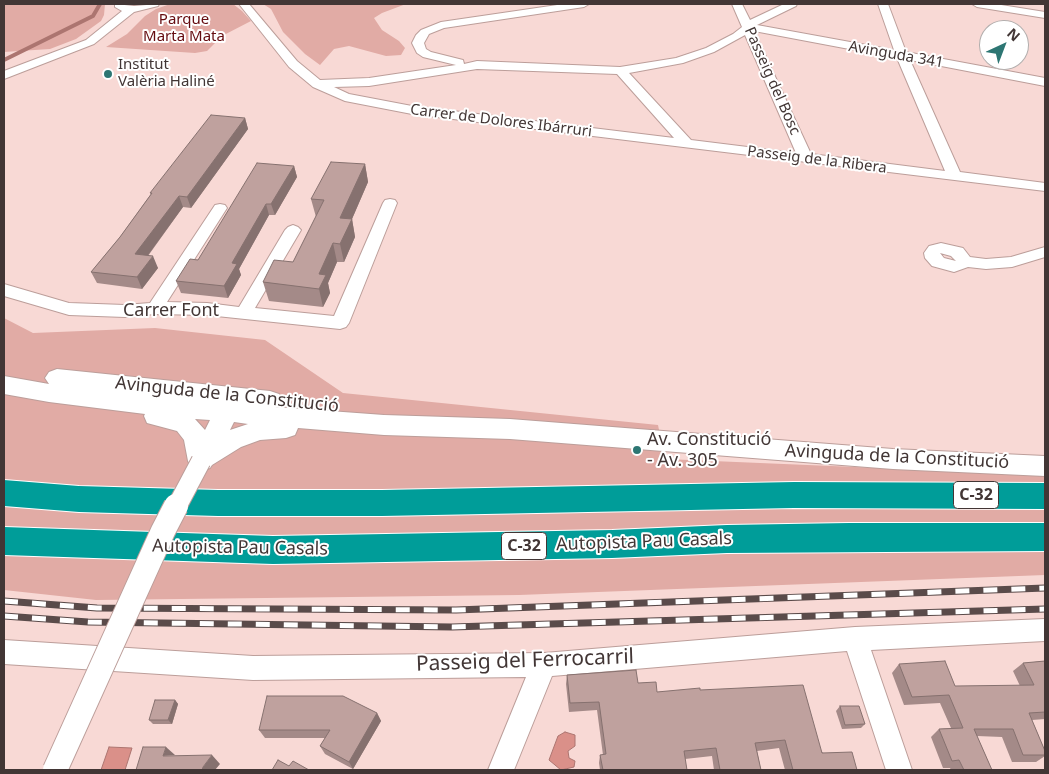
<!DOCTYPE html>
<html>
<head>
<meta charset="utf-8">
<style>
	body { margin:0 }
	#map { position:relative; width:1049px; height:774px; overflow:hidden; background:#f8d9d5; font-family:"Noto Sans",sans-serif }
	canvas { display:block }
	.frame { position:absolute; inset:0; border:5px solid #423635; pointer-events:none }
	.north { position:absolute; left:979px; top:20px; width:50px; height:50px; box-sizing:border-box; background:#fff; border:1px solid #b3afae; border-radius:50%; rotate:43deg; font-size:14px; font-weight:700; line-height:20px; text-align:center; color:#423635 }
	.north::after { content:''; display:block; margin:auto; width:18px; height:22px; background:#2d7673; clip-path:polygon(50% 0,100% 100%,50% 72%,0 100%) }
</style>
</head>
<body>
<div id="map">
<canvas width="1049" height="774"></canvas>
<div class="frame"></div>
<div class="north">N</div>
</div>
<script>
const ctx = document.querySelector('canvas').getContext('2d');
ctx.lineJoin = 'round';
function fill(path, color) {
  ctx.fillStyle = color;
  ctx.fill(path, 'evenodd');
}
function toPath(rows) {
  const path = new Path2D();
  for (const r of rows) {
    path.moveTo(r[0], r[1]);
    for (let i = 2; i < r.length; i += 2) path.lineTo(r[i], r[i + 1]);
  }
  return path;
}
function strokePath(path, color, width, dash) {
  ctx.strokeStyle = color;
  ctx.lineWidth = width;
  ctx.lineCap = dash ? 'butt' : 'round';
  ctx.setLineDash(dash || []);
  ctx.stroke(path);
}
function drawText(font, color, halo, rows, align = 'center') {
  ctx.font = font + ' "Noto Sans",sans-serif';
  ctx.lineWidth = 4;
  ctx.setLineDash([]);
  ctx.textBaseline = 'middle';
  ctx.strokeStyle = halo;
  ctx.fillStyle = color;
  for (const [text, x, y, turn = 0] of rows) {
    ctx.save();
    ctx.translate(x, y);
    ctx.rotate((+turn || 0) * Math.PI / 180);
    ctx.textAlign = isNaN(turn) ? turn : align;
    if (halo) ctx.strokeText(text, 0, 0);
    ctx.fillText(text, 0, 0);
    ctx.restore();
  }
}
fill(toPath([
	[4,4,105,4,104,15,101,21,76,39,50,49,4,52],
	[170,4,233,4,242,11,251,21,222,36,207,51,195,53,106,47,127,34,145,16,156,9],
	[263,4,406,4,382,13,374,18,382,30,399,41,405,48,401,55,386,56,349,46,334,49,320,65,305,54,283,32,271,9],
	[4,318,33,333,155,328,265,340,343,393,658,425,665,459,1045,475,1045,575,519,595,96,600,4,590]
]), '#e1aba5');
const water = toPath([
	[565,732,575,735,575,746,568,751,569,758,575,761,574,767,561,770,549,760,558,736,565,732],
	[109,747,132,748,125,770,101,770,109,747]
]);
fill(water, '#da9089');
strokePath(water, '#ac7570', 1);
strokePath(toPath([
	[4,60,93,16,100,4]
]), '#ac7570', 4);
const minor = toPath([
	[115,4,134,6,159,4,158,6,134,12,94,44,4,79,4,71,86,40,122,11,115,7,115,4],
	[239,4,249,4,297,61,320,80,369,78,456,65,423,57,417,53,412,43,416,35,421,30,441,22,564,4,589,4,584,7,444,28,429,34,424,43,426,49,431,52,463,60,464,64,477,61,620,67,676,58,706,48,733,34,742,27,732,4,742,4,750,20,784,4,797,4,796,6,757,25,894,50,878,4,888,4,906,52,1045,78,1045,86,910,60,960,172,1045,183,1045,191,412,114,345,101,313,87,289,67,239,4],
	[754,31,897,58,945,171,811,154,754,31],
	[745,35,796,153,691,140,629,73,683,63,714,52,745,35],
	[477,69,617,74,674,138,412,106,349,94,334,87,369,86,477,69],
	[972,4,995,4,1045,12,1045,18,977,7,972,4],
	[390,199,395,200,397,203,349,323,346,327,340,329,207,315,155,314,125,317,69,315,4,296,4,284,69,303,125,305,150,303,215,205,220,204,225,205,227,208,167,302,207,303,239,307,285,230,288,227,293,225,298,227,301,230,255,308,334,316,383,203,385,200,390,199],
	[941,243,963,248,970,257,986,259,1011,257,1045,247,1045,257,1012,267,986,269,968,267,954,272,932,266,925,258,924,253,929,246,941,243],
	[940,253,951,256,956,261,944,258,940,253],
	[1045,619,1045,641,871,650,912,770,886,770,847,651,552,676,514,770,488,770,526,677,253,680,4,664,4,640,253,656,544,653,855,627,1045,619]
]);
const tertiary = toPath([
	[57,369,270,391,279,394,282,400,279,406,275,407,384,415,510,419,893,449,1045,456,1045,476,893,469,510,439,384,435,298,428,295,435,286,438,260,440,241,447,212,465,210,468,201,471,192,468,188,461,184,440,177,431,147,423,144,416,145,414,49,402,4,394,4,376,49,384,45,378,49,372,57,369],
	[195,419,210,420,205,430,195,419],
	[234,422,248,424,230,430,234,422]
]);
const motorway = toPath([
	[4,480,79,486,218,490,382,490,794,482,1045,483,1045,509,794,508,382,516,218,516,79,512,4,506,4,480],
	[849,523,1045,523,1045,551,727,553,612,558,273,564,4,555,4,527,273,536,612,530,727,525,849,523]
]);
strokePath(minor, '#bc9e9a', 2);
strokePath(tertiary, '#bc9e9a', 2);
strokePath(motorway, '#fff', 2);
fill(minor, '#fff');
fill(tertiary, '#fff');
fill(motorway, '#009d99');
const rail = toPath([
	[4,601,97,608,456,610,1045,588],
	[4,616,88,622,452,627,1045,609]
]);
strokePath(rail, '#5a4b4a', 7);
strokePath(rail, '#fff', 5, [14]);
const minorBridgeFar1 = toPath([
	[176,508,201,461]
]);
const minorBridge = toPath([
	[55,770,163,531,176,506]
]);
strokePath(minorBridgeFar1, '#bc9e9a', 21, []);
strokePath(minorBridge, '#bc9e9a', 26, []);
strokePath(minorBridgeFar1, '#fff', 19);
strokePath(minorBridge, '#fff', 24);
fill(toPath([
	[245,118,248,129,191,208,183,207,148,256,158,268,142,289,97,283,91,272,120,237,151,194,150,193],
	[365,164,368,182,352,219,355,237,344,262,337,262,328,283,330,293,323,307,269,301,263,282,293,262,316,217,311,199],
	[294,166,297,177,275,215,269,215,239,269,241,275,228,298,181,293,176,281],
	[1045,661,1045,719,1032,720,1045,751,1045,756,1036,762,1012,762,1002,737,977,736,992,770,951,770,950,768,943,768,931,737,939,729,951,728,940,703,904,705,892,673,899,664,955,686,1020,686,1013,671,1023,663],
	[567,675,638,683,657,692,700,690,857,770,785,770,779,748,757,751,761,770,714,770,712,756,685,759,687,770,600,770,599,763,600,755,603,755,597,710,569,712,566,684],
	[175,700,178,704,172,724,153,724,149,720],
	[840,706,865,724,861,728,842,729,836,711],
	[377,713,381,721,353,769,325,754,320,746,325,738,265,738,259,730]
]), '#a48a88');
fill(toPath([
	[245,118,248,129,191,208,187,197],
	[365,164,368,182,352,219,355,237,344,262,340,244,340,218],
	[294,166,297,177,275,215,271,204],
	[179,196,183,207,140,266,135,254],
	[266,204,269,215,239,269,241,275,228,298,224,286,232,263],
	[333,243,337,262,328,283,330,293,323,307,319,289,319,274],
	[153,256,158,268,142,289,137,277],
	[175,700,178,704,172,724,168,720],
	[377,713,381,721,353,769,349,762],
	[166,747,175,755,163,756],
	[212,755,220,764,215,770,202,770,203,767]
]), '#86716f');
const building = toPath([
	[211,115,245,118,187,197,179,196,135,254,153,256,137,277,91,272,120,237,152,193,150,193,211,115],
	[331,162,365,164,340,218,352,219,340,244,333,243,319,274,326,275,319,289,263,282,274,260,293,262,324,200,311,199,331,162],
	[257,163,294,166,271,204,266,204,232,263,237,264,224,286,176,281,190,259,198,260,257,163],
	[945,661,955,686,1034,685,1023,663,1045,661,1045,712,1029,713,1045,751,1045,755,1023,755,1013,729,974,729,992,770,964,770,959,760,952,761,939,729,963,728,949,695,912,697,899,664,945,661],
	[636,670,638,683,656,682,657,692,700,688,700,690,803,685,822,753,852,752,857,770,793,770,785,740,755,743,761,770,720,770,716,748,684,751,687,770,603,770,600,755,606,754,599,702,570,703,567,675,636,670],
	[267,696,343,696,377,713,349,762,320,746,330,730,259,730,267,696],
	[155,700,175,700,168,720,149,720,155,700],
	[840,706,859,706,865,724,845,725,840,706],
	[143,747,166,747,163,756,212,755,203,767,202,770,136,770,143,747],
	[278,760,289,766,293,761,309,770,272,770,278,760]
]);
fill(building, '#bfa19e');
strokePath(building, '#86716f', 1);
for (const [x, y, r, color] of [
	[108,74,5,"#2d7673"],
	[637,450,5,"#2d7673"]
]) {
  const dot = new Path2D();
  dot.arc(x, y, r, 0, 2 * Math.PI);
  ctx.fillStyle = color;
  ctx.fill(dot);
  strokePath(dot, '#fff', 2);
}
drawText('15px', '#650c10', '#fff', [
	["Parque",184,20],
	["Marta Mata",184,37]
]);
drawText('15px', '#423635', '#fff', [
	["Avinguda 341",896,55,10],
	["Passeig del Bosc",772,81,66],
	["Carrer de Dolores Ibárruri",501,121,7],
	["Passeig de la Ribera",817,160,7]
]);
drawText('15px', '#423635', '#fff', [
	["Institut",118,65],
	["Valèria Haliné",118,82]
], 'left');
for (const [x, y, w] of [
	[976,495,45],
	[524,546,45]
]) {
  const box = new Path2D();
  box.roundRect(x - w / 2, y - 13.5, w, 27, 4);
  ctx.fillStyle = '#fff';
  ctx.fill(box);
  strokePath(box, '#423635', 1);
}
drawText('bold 16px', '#423635', null, [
	["C-32",976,495],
	["C-32",524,546]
]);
drawText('18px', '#423635', '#fff', [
	["Carrer Font",171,311],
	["Avinguda de la Constitució",227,395,6],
	["Avinguda de la Constitució",897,457,3],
	["Autopista Pau Casals",644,542,-2],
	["Autopista Pau Casals",240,548,1]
]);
drawText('18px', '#423635', '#fff', [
	["Av. Constitució",647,440],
	["- Av. 305",647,461]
], 'left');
drawText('21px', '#423635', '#fff', [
	["Passeig del Ferrocarril",525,661,-2]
]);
</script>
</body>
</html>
